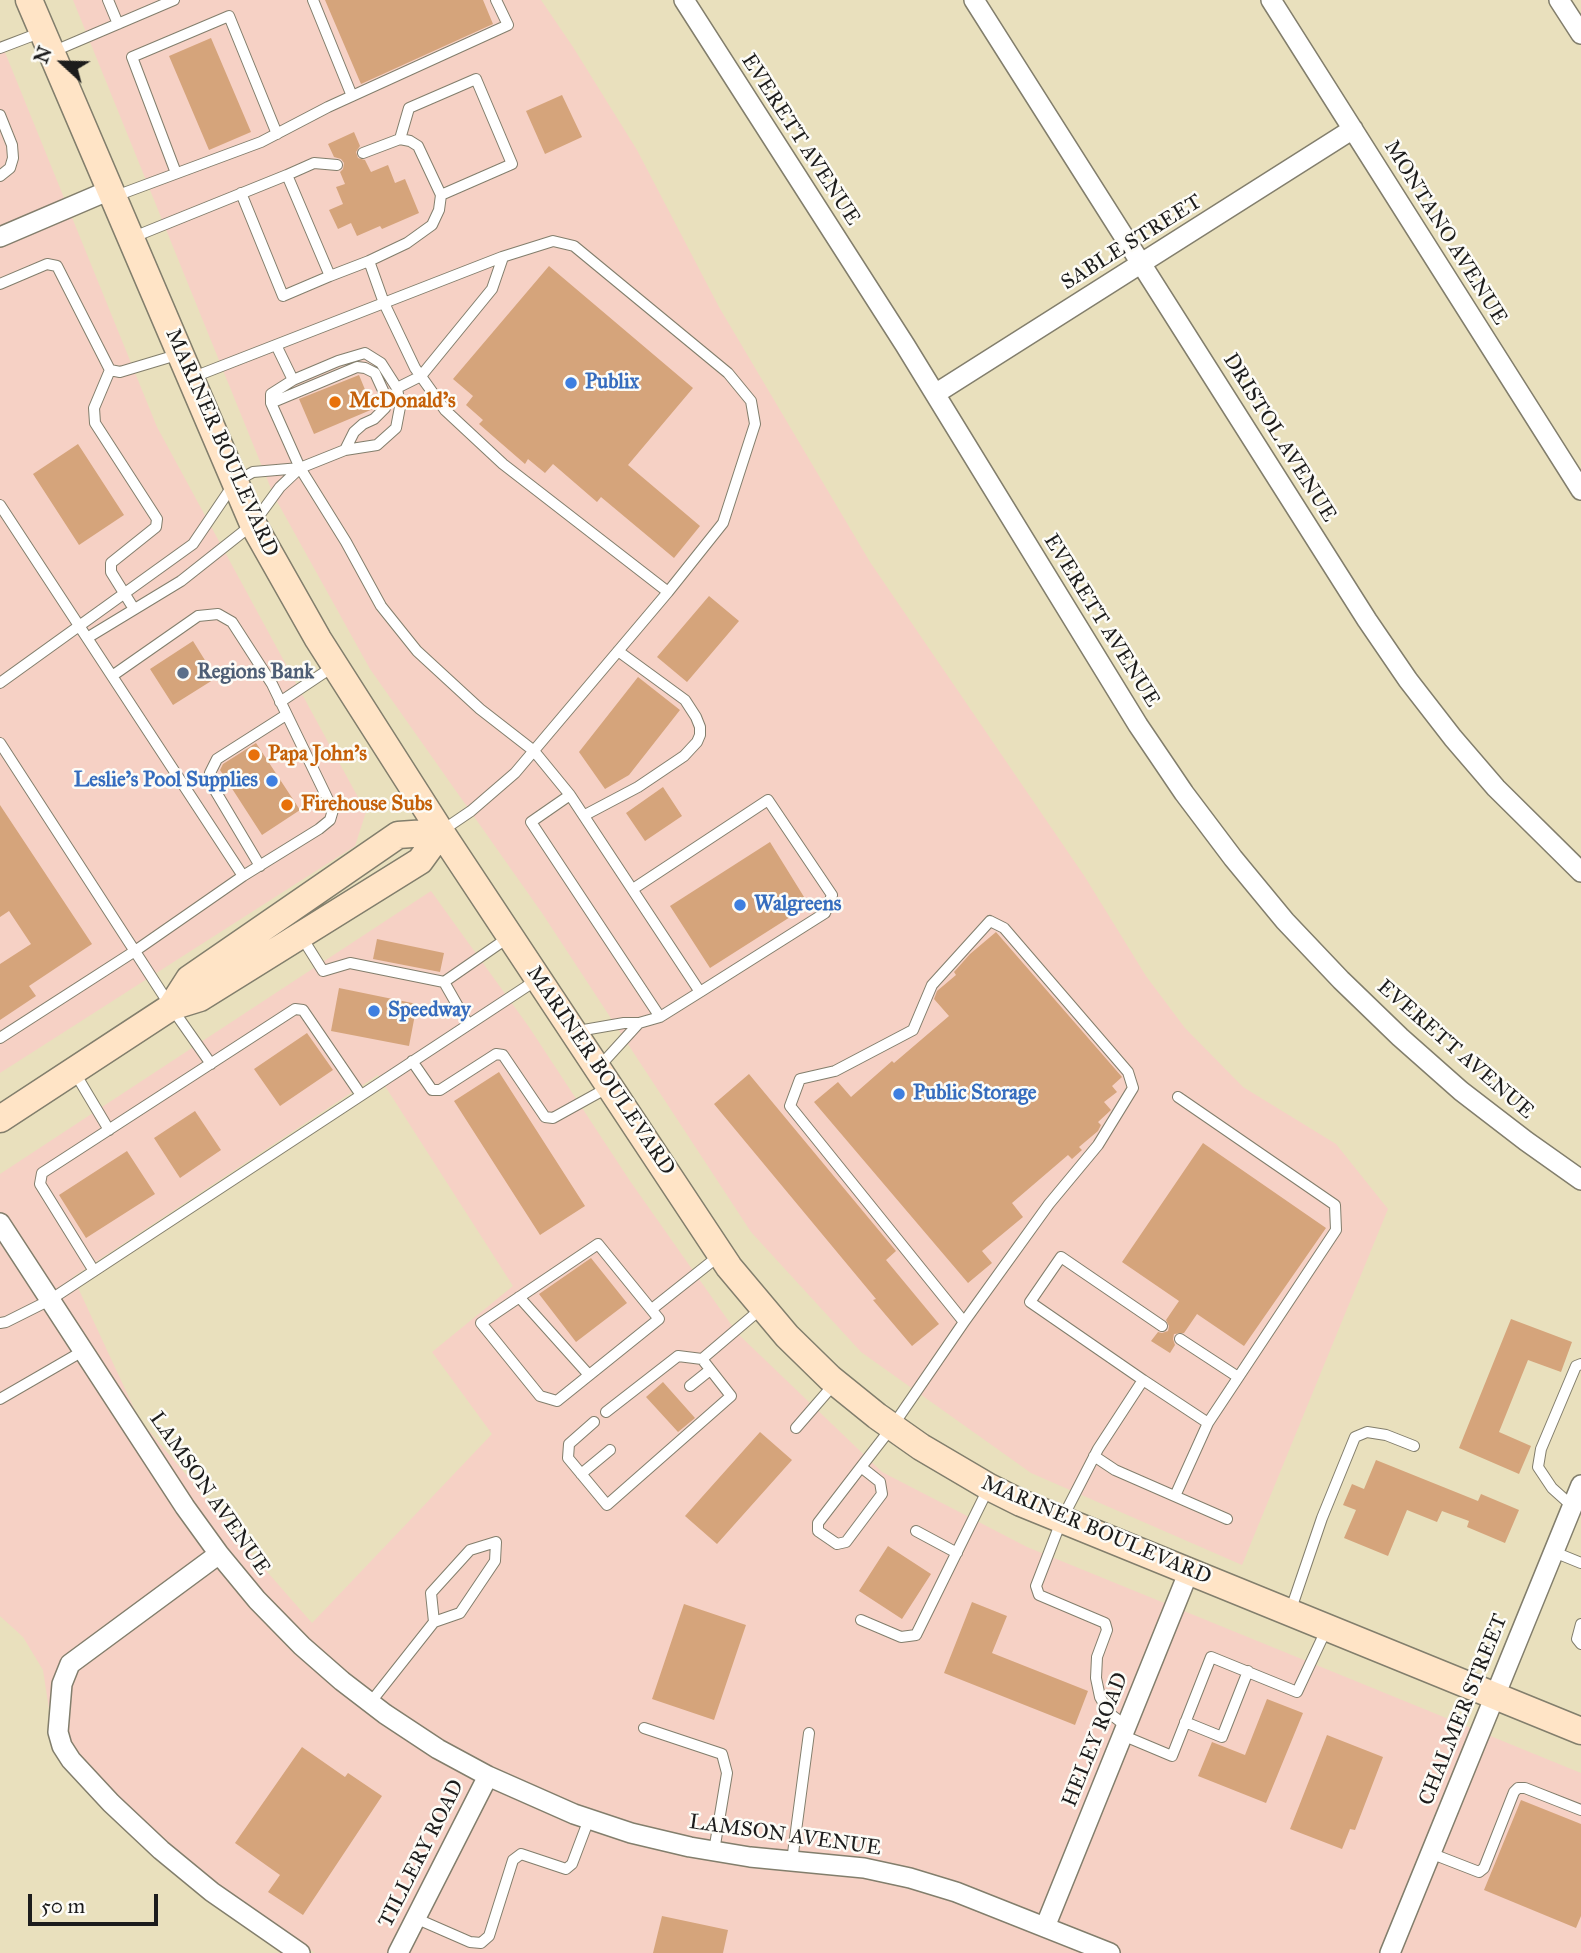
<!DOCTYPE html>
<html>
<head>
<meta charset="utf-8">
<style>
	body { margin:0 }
	#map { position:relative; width:1581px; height:1953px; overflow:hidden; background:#e9e0bd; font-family:"IM FELL Great Primer",serif }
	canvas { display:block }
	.north { position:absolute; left:28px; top:28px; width:70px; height:70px; -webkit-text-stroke:5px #fdfcf7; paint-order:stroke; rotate:292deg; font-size:19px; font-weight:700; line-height:28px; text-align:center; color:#1c1c1c }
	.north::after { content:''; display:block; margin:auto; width:24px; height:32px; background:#1c1c1c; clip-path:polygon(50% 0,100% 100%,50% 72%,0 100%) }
	.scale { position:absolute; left:28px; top:1894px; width:130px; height:32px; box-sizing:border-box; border:4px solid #1c1c1c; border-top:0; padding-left:9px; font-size:21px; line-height:24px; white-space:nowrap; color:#1c1c1c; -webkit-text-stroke:5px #fdfcf7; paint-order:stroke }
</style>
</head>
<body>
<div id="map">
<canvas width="1581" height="1953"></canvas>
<div class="north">N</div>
<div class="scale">50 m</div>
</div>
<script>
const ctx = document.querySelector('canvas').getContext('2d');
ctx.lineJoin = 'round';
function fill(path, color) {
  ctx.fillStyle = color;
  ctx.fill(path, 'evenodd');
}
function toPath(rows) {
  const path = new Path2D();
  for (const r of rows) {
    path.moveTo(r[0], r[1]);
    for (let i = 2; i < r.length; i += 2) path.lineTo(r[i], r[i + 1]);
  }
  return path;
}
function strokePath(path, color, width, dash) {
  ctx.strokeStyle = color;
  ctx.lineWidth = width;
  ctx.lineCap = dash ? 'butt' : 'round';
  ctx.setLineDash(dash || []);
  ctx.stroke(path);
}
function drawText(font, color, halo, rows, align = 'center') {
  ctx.font = font + ' "IM FELL Great Primer",serif';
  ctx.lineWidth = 5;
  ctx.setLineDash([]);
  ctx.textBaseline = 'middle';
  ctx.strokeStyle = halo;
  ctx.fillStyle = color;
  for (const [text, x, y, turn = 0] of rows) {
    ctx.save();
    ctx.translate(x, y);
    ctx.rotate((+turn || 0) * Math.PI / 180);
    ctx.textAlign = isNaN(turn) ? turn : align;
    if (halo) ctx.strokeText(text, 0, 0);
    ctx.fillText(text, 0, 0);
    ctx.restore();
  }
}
fill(toPath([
	[73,0,541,0,573,47,637,150,719,307,870,562,1085,877,1146,976,1185,1028,1243,1087,1336,1144,1388,1209,1242,1565,1031,1473,861,1352,751,1232,542,913,370,669,274,496],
	[0,40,157,427,366,812,355,846,0,1073],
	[431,891,529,1027,630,1181,737,1333,882,1472,1027,1547,1581,1773,1581,1953,315,1953,98,1803,49,1709,43,1670,23,1637,0,1616,0,1174],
	[378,1075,513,1286,432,1352,492,1434,312,1623,241,1542,219,1509,216,1510,139,1419,73,1277]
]), '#f6d1c5');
fill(toPath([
	[325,0,483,0,493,24,361,84],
	[211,38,251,132,209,150,169,56],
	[562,95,582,137,545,154,526,111],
	[354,132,360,146,356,152,358,158,365,160,371,172,388,165,395,183,405,179,419,213,382,229,380,226,357,236,351,223,338,229,329,210,343,204,336,187,345,184,340,172,343,169,344,163,341,159,334,157,328,144],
	[549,266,693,388,628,465,700,526,674,558,601,497,597,502,553,464,545,473,528,459,525,464,479,424,483,420,466,405,473,396,453,379],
	[359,375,373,409,314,434,299,399],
	[78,444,124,515,79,545,33,474],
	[709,596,739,621,687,682,657,657],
	[193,641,216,678,173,705,150,669],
	[638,677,680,710,629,775,605,789,579,752],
	[256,743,300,810,262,835,220,770,223,764],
	[663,787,682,816,645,841,626,813],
	[0,805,92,944,29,986,36,996,0,1020,0,964,31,944,9,911,0,917],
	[770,842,809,905,710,968,670,906],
	[996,932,1122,1077,1112,1086,1117,1092,1104,1102,1111,1110,1098,1122,1101,1125,1098,1131,1079,1147,1082,1150,1072,1159,1068,1155,1012,1203,1023,1217,982,1251,992,1263,968,1283,814,1102,838,1082,851,1097,892,1061,894,1063,949,1016,934,999,937,991,956,975,954,972,970,954],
	[377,939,444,953,440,972,373,959],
	[339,988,417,1004,409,1046,331,1031],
	[307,1033,333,1070,280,1106,254,1069],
	[499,1072,585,1206,540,1235,454,1101],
	[749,1074,896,1251,886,1260,939,1324,912,1346,873,1300,876,1299,714,1104],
	[195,1111,221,1150,180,1178,154,1138],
	[1203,1143,1326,1228,1244,1346,1197,1314,1184,1333,1174,1334,1173,1339,1175,1345,1170,1353,1151,1341,1158,1332,1162,1333,1168,1331,1169,1326,1166,1320,1179,1301,1122,1262],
	[127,1151,155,1194,86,1238,59,1195],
	[591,1258,627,1303,576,1342,539,1294],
	[1511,1319,1572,1342,1561,1372,1528,1360,1499,1432,1531,1446,1519,1474,1459,1448],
	[663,1382,695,1418,678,1432,646,1397],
	[760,1432,792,1460,717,1544,685,1516],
	[1376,1460,1478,1501,1481,1494,1519,1510,1505,1543,1467,1527,1469,1521,1442,1511,1437,1522,1407,1510,1388,1556,1344,1538,1356,1510,1343,1505,1352,1484,1364,1489],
	[888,1546,931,1574,902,1619,859,1591],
	[972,1602,1007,1616,992,1653,1088,1691,1075,1725,944,1673],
	[684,1604,746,1625,714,1720,652,1699],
	[1267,1699,1303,1713,1266,1803,1198,1776,1212,1742,1245,1755],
	[1327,1735,1383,1757,1355,1830,1350,1829,1342,1849,1290,1829],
	[302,1747,345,1777,348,1773,382,1796,303,1915,268,1892,280,1875,235,1843],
	[1521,1800,1581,1824,1581,1916,1576,1928,1484,1890],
	[662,1916,728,1930,723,1953,653,1953]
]), '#d5a47b');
const lane = toPath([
	[108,0,118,24],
	[313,0,352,96],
	[0,48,42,32],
	[52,52,174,0],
	[0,115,12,145,13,158,10,168,0,176],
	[400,139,409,108,476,79,512,164,441,195],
	[363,153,400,139,410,141,418,146,441,195,439,210,432,225,407,243,369,261],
	[176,173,132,57,229,16,277,134],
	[287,175,314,163,337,165],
	[241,193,283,296,330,276],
	[113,197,261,142,328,107,508,25,496,0],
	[131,238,287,175,330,276,369,261,384,303,415,368,445,410,503,464,668,592],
	[0,284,47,264,57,266,110,370,120,372,180,354],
	[276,345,293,380],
	[110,370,94,408,95,423,157,519,156,527,111,563,111,572,134,609],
	[191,378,502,257,553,241,574,246,728,373,751,401,755,424,723,523,668,592,515,773,471,811,443,830],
	[397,388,421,376,492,289,503,257],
	[271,403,357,367,365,368,375,373,386,397,385,408,374,419,363,424,354,432,345,450],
	[300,468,345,450,377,445,396,428,400,407,397,388,381,363,365,353,338,361,293,380,271,394,271,403,300,468,346,542,381,606,417,651,480,709,534,751,570,795,531,822,660,1017,639,1023,624,1023,578,1031],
	[0,505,243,876,135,951,0,1038],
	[112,676,198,616,218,614,232,622,272,684,333,810,330,820,319,829,243,876],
	[0,683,193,544,235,482,253,472,300,468,280,487,253,524,181,581,87,638],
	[280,702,334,666],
	[0,743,171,1007,211,1064],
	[570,795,700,992,660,1017],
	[585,815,638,787,684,756,697,742,700,735,700,727,696,717,685,700,618,651],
	[260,866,213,787,210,773,217,759,286,715],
	[633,889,768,800,832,895,825,913,700,992],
	[301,936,323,971,350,963,444,982,468,1024],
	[444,982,509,937],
	[412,1061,432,1090,440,1090,496,1054,503,1055,545,1117,553,1118,609,1087],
	[598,1068,639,1023],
	[75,1073,109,1130],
	[598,1244,659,1319,557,1401,540,1396,481,1323,598,1244],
	[94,1271,40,1184,42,1173,295,1009,303,1010,361,1095],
	[519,1297,589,1375],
	[652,1309,720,1255],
	[0,1323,6,1322,50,1300,538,979],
	[1180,1339,1238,1377],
	[1143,1380,1030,1302,1061,1257,1162,1326],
	[690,1386,710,1370],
	[0,1399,83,1351],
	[606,1412,678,1356,702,1359,762,1308],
	[594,1422,569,1444,568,1458,607,1505,731,1396,702,1359],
	[796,1428,835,1383],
	[1094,1456,1115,1470,1227,1519],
	[861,1467,880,1482,882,1494,846,1542,837,1544,818,1531,818,1523,861,1467,892,1427,953,1338,964,1322,1049,1204,1098,1145,1133,1088,1128,1072,1004,928,990,921,932,985,913,1030,835,1071,800,1079,790,1106,964,1322],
	[581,1474,610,1450],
	[1175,1496,1208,1423],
	[1572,1506,1552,1488,1538,1467,1541,1449,1576,1366,1581,1364],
	[916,1531,957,1553],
	[1554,1552,1581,1563],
	[1290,1612,1322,1518,1355,1437,1367,1432,1386,1435,1414,1446],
	[861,1620,901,1637,916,1635,989,1487],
	[1581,1624,1577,1639,1581,1644],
	[370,1703,434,1622,460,1613,495,1561,496,1542,470,1550,431,1593,434,1622],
	[1185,1722,1222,1737,1248,1671],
	[1126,1726,1109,1713,1100,1697,1096,1678,1097,1657,1107,1630,1105,1623,1039,1595,1036,1586,1062,1519,1098,1449,1143,1380,1208,1423,1336,1230,1335,1205,1178,1097],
	[644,1728,722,1754,727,1773,714,1851],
	[1122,1735,1172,1756,1211,1657,1297,1692,1327,1628],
	[1430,1853,1479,1872,1484,1868,1514,1792,1518,1788,1525,1788,1581,1810],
	[792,1861,809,1733],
	[415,1918,470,1942,481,1943,489,1936,513,1860,521,1854,566,1869,572,1864,589,1819]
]);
const street = toPath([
	[684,0,905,345,1138,725,1184,793,1233,858,1285,921,1341,980,1400,1037,1461,1091,1526,1141,1581,1180],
	[974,0,1367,620,1408,680,1453,738,1496,788,1581,872],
	[1271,0,1581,490],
	[1559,0,1581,34],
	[0,237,110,190],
	[935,394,1353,129],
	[0,1223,185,1507,219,1554,257,1600,302,1646,342,1681,385,1714,438,1749,488,1776,574,1814,631,1833,690,1847,750,1857,864,1868,910,1878,956,1892,1110,1953],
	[219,1554,70,1664,62,1684,58,1732,62,1746,71,1760,111,1803,161,1850,212,1892,300,1953],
	[1045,1927,1189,1571],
	[398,1953,488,1776],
	[1390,1953,1581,1485]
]);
const secondary = toPath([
	[29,0,253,524,318,639,441,832,729,1267,787,1336,830,1378,877,1416,921,1447,989,1487,1021,1503,1581,1731],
	[171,1007,189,979,398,835,441,832],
	[0,1119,171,1007,200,998,420,861,441,832]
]);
strokePath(lane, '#827e6c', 12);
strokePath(street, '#827e6c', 22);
strokePath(secondary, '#827e6c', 29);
strokePath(lane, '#fff', 10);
strokePath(street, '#fff', 19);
strokePath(secondary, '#ffe4c6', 26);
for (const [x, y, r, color] of [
	[571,383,7,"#3f7fe0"],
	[335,402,7,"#e8710a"],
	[183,673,7,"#5c6f8a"],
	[254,755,7,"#e8710a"],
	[272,781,7,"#3f7fe0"],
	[287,805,7,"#e8710a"],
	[740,905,7,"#3f7fe0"],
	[374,1011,7,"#3f7fe0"],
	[899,1094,7,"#3f7fe0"]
]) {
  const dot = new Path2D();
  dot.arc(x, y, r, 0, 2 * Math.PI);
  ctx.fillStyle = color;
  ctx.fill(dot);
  strokePath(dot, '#fdfcf7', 2.5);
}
drawText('21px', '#1c1c1c', '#fdfcf7', [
	["EVERETT AVENUE",800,140,57],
	["MONTANO AVENUE",1445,233,58],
	["SABLE STREET",1132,243,-32],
	["DRISTOL AVENUE",1279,438,58],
	["MARINER BOULEVARD",221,443,66],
	["EVERETT AVENUE",1101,621,58],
	["EVERETT AVENUE",1455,1050,41],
	["MARINER BOULEVARD",600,1071,56],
	["LAMSON AVENUE",209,1494,55],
	["MARINER BOULEVARD",1096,1531,23],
	["CHALMER STREET",1464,1710,-68],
	["HELEY ROAD",1096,1740,-68],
	["LAMSON AVENUE",785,1836,8],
	["TILLERY ROAD",422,1854,-63]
]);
drawText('bold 21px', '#366cbe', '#fdfcf7', [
	["Publix",585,383],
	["Leslie's Pool Supplies",258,781,"right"],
	["Walgreens",754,905],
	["Speedway",388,1011],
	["Public Storage",913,1094]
], 'left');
drawText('bold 21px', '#c56008', '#fdfcf7', [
	["McDonald's",349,402],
	["Papa John's",268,755],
	["Firehouse Subs",301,805]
], 'left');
drawText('bold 21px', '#4e5e75', '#fdfcf7', [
	["Regions Bank",197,673]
], 'left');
</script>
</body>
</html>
